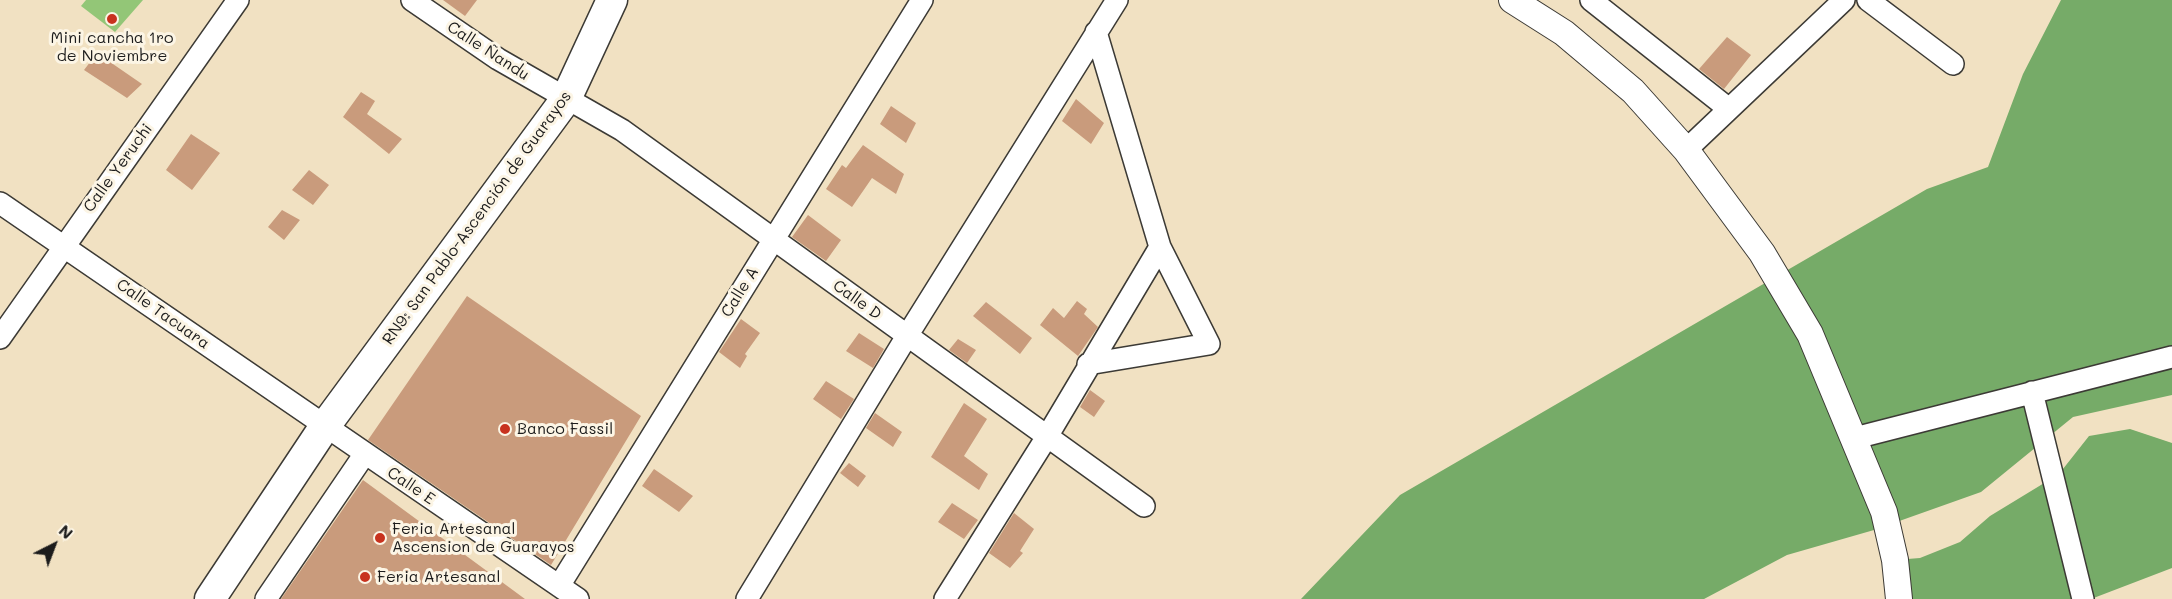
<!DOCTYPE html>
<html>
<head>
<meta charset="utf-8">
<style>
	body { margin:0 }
	#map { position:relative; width:2172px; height:599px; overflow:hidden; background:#f1e1c2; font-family:Mali,sans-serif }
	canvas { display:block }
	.north { position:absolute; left:24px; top:515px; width:60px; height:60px; -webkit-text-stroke:4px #fcf5e5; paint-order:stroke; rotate:42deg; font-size:16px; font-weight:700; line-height:24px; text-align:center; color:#1c1c1c }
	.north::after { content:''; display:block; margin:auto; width:21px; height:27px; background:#1c1c1c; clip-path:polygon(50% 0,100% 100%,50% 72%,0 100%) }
</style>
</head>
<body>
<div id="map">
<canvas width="2172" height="599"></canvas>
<div class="north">N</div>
</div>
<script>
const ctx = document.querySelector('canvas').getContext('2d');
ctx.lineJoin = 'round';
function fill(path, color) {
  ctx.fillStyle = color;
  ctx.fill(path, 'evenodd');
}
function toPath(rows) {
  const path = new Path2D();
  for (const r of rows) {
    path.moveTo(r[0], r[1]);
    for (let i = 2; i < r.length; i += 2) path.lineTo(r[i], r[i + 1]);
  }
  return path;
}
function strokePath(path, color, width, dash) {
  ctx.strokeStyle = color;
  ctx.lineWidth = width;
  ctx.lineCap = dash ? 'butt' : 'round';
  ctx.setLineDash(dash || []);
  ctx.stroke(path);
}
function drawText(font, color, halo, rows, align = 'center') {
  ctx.font = font + ' Mali,sans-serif';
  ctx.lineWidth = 6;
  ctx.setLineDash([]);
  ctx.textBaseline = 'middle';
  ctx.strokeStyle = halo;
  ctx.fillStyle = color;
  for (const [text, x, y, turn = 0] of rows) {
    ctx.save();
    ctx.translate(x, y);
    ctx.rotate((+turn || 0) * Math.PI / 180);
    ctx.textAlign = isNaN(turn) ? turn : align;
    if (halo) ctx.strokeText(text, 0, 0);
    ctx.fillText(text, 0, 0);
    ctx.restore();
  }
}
fill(toPath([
	[86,0,143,0,115,32,81,6]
]), '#93c677');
fill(toPath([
	[2061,0,2172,0,2172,395,2073,417,1981,492,1874,530,1787,555,1704,599,1301,599,1400,495,1927,189,1988,167,2023,74],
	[2130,429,2172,443,2172,568,2091,599,1899,599,1895,560,1920,558,1960,542,1990,516,2059,474,2089,436]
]), '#76ab68');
fill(toPath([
	[443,0,477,0,465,16],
	[1727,37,1751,55,1724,89,1699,69],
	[97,53,126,73,142,84,127,98,84,70],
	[361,92,375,101,367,114,402,139,389,154,343,117],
	[1076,99,1104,123,1091,144,1062,121],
	[891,106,916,123,906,143,880,124],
	[191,134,220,153,192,190,166,170],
	[863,145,904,174,896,194,872,178,852,207,826,189,842,165,846,168],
	[309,170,329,185,313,205,292,190],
	[282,210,300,220,284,240,268,227],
	[808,215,841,240,826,261,792,237],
	[467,296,641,416,551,565,368,440],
	[1077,301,1087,309,1084,314,1098,327,1078,356,1040,325,1053,308,1064,318],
	[986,302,1032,338,1020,354,973,316],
	[741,319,760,333,745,354,747,356,740,368,719,352],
	[859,333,884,349,873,368,846,351],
	[958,339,976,350,967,363,949,350],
	[826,381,854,399,841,419,813,399],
	[1090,390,1105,401,1094,417,1080,407],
	[964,403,987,419,964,456,988,474,979,490,931,457],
	[875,413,902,432,893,447,866,428],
	[849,463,866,476,858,487,840,473],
	[654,469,693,496,679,512,642,486],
	[363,480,525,599,281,599],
	[952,503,978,520,964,539,938,522],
	[1014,513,1034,529,1020,551,1023,553,1010,568,989,553]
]), '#c99b7c');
const minor = toPath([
	[412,0,498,59,622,130,1144,506],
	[1591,0,1729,109],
	[1868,0,1953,64],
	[1686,150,1844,0],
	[0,203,578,599],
	[0,338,238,0],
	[1088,364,1209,344,1160,247,1096,32],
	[2032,392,2083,599],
	[1855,438,2172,357],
	[559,586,922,0],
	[266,599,364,455],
	[747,599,907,336,1117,0],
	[945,599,1048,435,1160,247]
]);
const major = toPath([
	[1512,0,1564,33,1633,91,1686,150,1762,253,1810,334,1884,512,1895,560,1899,599]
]);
const highway = toPath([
	[210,599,325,426,566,99,612,0]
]);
strokePath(minor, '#3c3a35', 24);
strokePath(major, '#3c3a35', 28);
strokePath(highway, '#3c3a35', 33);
strokePath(minor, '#fff', 21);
strokePath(major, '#fff', 26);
strokePath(highway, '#fff', 30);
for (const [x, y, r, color] of [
	[112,19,6,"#c8321e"],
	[505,429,6,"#c8321e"],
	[380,538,6,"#c8321e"],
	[365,577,6,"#c8321e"]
]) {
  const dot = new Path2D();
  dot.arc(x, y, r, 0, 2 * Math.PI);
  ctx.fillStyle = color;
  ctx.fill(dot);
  strokePath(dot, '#fcf5e5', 2);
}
drawText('16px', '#1c1c1c', '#fcf5e5', [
	["Mini cancha 1ro",112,38,"center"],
	["de Noviembre",112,56,"center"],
	["Banco Fassil",517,429],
	["Feria Artesanal",392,529],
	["Ascension de Guarayos",392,547],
	["Feria Artesanal",377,577]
], 'left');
drawText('16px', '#1c1c1c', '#fcf5e5', [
	["Calle Ñandu",488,51,33],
	["Calle Yeruchi",118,168,-54],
	["RN9: San Pablo-Ascención de Guarayos",477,218,-54],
	["Calle A",740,292,-58],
	["Calle D",857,300,36],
	["Calle Tacuara",163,314,35],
	["Calle E",411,486,34]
]);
</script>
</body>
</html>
